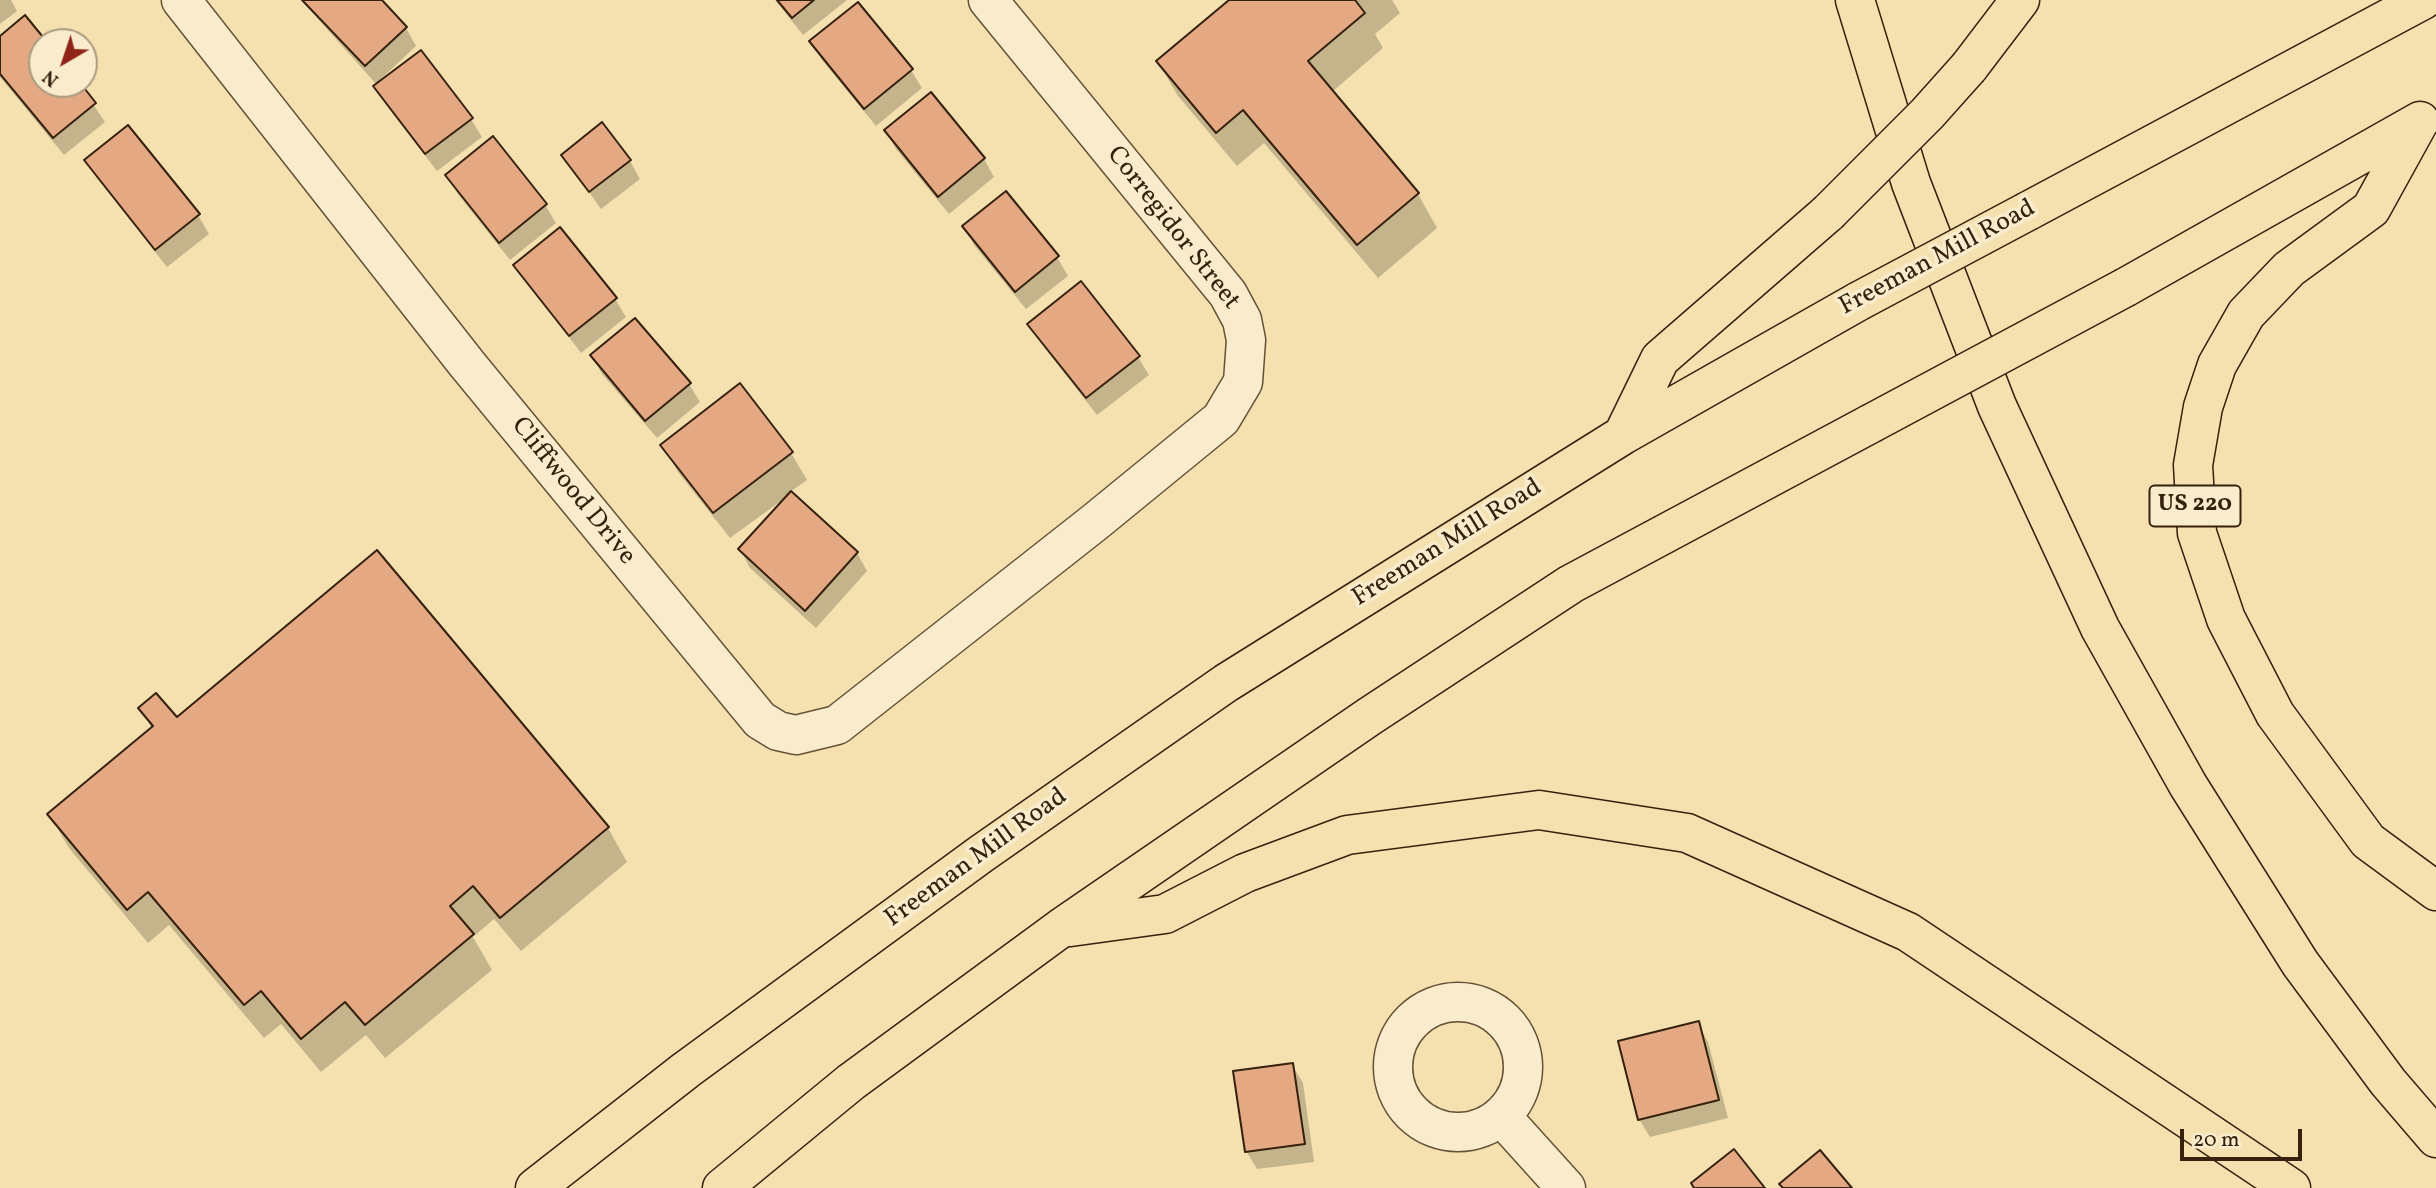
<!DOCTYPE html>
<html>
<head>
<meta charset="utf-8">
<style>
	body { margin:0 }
	#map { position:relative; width:2436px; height:1188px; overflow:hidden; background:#f5e1b0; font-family:Vollkorn,serif }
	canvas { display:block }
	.north { position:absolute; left:28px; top:28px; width:70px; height:70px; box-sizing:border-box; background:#f8eccc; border:2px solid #aa9b80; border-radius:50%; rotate:219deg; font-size:19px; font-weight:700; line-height:28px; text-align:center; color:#35210d }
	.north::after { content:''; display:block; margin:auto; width:24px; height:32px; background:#8f2418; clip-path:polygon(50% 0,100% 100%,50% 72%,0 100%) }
	.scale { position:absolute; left:2180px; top:1129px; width:122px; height:32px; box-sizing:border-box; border:4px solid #35210d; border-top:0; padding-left:9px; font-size:21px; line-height:24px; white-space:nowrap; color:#35210d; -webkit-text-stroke:5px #f8eccc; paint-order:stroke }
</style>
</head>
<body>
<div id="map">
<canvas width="2436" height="1188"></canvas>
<div class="north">N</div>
<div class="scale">20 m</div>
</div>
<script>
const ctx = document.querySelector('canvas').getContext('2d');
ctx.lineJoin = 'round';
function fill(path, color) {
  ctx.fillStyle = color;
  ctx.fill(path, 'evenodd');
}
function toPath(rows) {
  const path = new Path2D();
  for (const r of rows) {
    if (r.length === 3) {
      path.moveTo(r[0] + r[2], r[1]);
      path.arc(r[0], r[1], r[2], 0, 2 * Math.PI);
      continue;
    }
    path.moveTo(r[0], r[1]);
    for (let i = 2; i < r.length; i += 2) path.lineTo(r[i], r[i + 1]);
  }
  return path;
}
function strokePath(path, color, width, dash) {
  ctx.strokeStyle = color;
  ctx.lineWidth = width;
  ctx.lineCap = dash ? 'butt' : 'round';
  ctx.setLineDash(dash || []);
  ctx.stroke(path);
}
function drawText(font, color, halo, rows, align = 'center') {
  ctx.font = font + ' Vollkorn,serif';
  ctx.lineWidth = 7;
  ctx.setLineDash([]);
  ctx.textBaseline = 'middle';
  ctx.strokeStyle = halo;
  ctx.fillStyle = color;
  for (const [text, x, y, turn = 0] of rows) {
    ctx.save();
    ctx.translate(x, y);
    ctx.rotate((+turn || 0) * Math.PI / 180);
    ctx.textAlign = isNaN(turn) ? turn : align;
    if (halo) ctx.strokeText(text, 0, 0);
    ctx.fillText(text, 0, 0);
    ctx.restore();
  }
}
fill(toPath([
	[0,0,11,0,17,11,0,24],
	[301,0,379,0,406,28,416,46,381,79,471,119,482,137,437,171,386,105,375,87,377,85],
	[775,0,847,0,803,35],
	[1232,0,1392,0,1400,13,1375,34,1383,48,1332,92,1418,194,1437,228,1378,278,1264,143,1237,166,1178,96,1158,62],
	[0,38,44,42,42,84,79,84,105,122,64,155,0,77],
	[812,42,911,70,922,88,876,126,822,60],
	[931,94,984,159,994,177,949,214,896,149,886,131],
	[127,127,198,215,209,234,167,267,97,178,86,160],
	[493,139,545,205,556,223,510,260,457,193,447,175],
	[563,155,630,161,640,179,601,209],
	[1006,193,1057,257,1068,276,1026,309,974,245,964,227],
	[560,230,615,299,626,317,581,353,515,265],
	[1029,324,1138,357,1149,375,1097,415,1040,342],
	[592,356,689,384,700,402,657,438,602,374],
	[662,445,791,453,807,480,790,492,857,553,867,571,816,628,750,568,740,549,789,495,730,538,678,472],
	[141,708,608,828,627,862,521,951,494,919,473,937,492,970,385,1058,366,1035,321,1072,281,1024,264,1038,169,925,148,943,69,848,49,814,152,729],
	[1698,1024,1708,1042,1728,1118,1650,1137,1639,1119],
	[1292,1065,1303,1083,1314,1162,1257,1169,1246,1151]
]), '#0003');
const building = toPath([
	[302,0,382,0,407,27,365,66,302,0],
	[777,0,814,0,792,18,777,0],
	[1229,0,1355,0,1365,13,1308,61,1419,193,1357,245,1243,110,1216,133,1156,61,1229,0],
	[858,2,913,69,864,109,809,41,858,2],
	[25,15,47,42,42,42,42,84,81,84,96,103,53,138,0,74,0,36,25,15],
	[421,50,473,118,425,154,373,86,421,50],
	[931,92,985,158,938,197,884,130,931,92],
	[602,122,631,160,589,192,561,155,602,122],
	[128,125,200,214,155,250,84,160,128,125],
	[493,136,547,204,499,243,445,175,493,136],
	[1006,191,1059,256,1015,292,962,226,1006,191],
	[560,227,617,298,569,336,513,265,560,227],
	[1081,281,1140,356,1086,398,1027,324,1081,281],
	[635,318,691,383,645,421,590,355,635,318],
	[740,383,793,452,713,513,660,445,740,383],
	[791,491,858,552,805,611,738,549,791,491],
	[377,550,609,827,500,918,473,886,450,906,474,934,365,1025,345,1002,301,1039,261,991,244,1005,148,892,127,910,47,814,153,726,138,708,156,693,177,717,377,550],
	[1699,1021,1719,1100,1638,1120,1618,1041,1699,1021],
	[1293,1063,1305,1144,1245,1152,1233,1071,1293,1063],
	[1734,1149,1765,1188,1694,1188,1691,1183,1734,1149],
	[1820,1150,1852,1188,1783,1188,1779,1184,1820,1150]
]);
fill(building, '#e4a983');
strokePath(building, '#35210d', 2);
const minor = toPath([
	[181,0,467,364,746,703,760,720,778,731,796,735,837,725,1095,522,1221,419,1243,382,1246,340,1242,320,1228,294,988,0],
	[1458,1067,65],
	[1501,1116,1566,1188]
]);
const motorway = toPath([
	[1855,0,1911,183,1997,406,2100,628,2188,785,2300,963,2388,1082,2436,1138],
	[1969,67,2020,0],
	[2419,122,2371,209,2289,269,2246,314,2217,365,2203,407,2193,465,2197,533,2226,619,2275,714,2368,841,2436,891],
	[2028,211,2423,0],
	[2126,287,2420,121],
	[1623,435,1660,359,1828,213],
	[1070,927,1165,914,1245,873,1347,835,1539,810,1687,833,1908,932,2291,1188],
	[535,1188,686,1070,981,854,1226,683,1623,435,1859,301],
	[722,1188,851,1082,1061,928,1370,716,1571,584,1870,424]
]);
strokePath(minor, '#655136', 41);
strokePath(motorway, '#35210d', 41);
strokePath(minor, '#f8eccc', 38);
strokePath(motorway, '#f5e1b0', 38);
const motorwayBridge = toPath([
	[1828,213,1927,114,1969,67],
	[1859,301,2028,211],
	[1870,424,2126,287]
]);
strokePath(motorwayBridge, '#35210d', 41, []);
strokePath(motorwayBridge, '#f5e1b0', 38);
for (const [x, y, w] of [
	[2195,506,91]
]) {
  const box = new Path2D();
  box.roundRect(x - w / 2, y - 20.5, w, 41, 5);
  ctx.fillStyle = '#f8eccc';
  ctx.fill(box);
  strokePath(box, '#35210d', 2);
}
drawText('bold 24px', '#35210d', null, [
	["US 220",2195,506]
]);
drawText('26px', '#35210d', '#f8eccc', [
	["Corregidor Street",1172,229,52],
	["Freeman Mill Road",1938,259,-28],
	["Cliffwood Drive",572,492,51],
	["Freeman Mill Road",1448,544,-32],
	["Freeman Mill Road",977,859,-36]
]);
</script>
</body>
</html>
